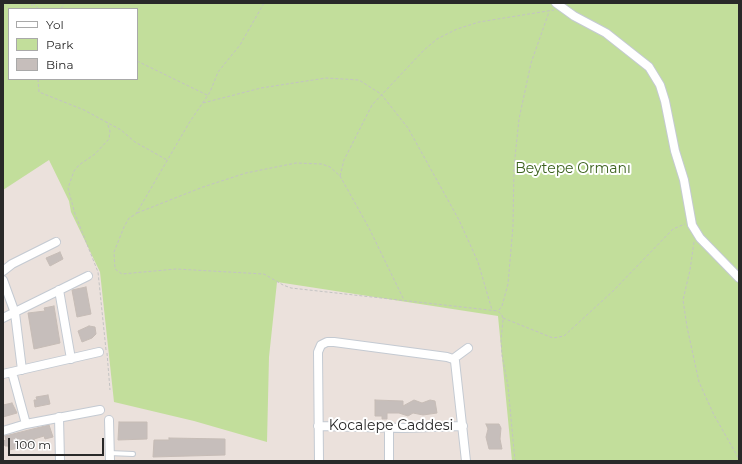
<!DOCTYPE html>
<html>
<head>
<meta charset="utf-8">
<style>
	body { margin:0 }
	#map { position:relative; width:742px; height:464px; overflow:hidden; background:#ebe1dc; font-family:Montserrat,sans-serif }
	canvas { display:block }
	.frame { position:absolute; inset:0; border:4px solid #292929; pointer-events:none }
	.legend { position:absolute; left:8px; top:8px; width:130px; height:72px; box-sizing:border-box; background:#fff; border:1px solid #a9a9a9; margin:0; padding:5px 7px; list-style:none; font-size:12px; color:#292929 }
	.legend li { display:flex; align-items:center; gap:8px; height:20px }
	.legend b { width:20px; border:1px solid #a9a9a9 }
	.scale { position:absolute; left:8px; top:438px; width:96px; height:18px; box-sizing:border-box; border:2px solid #292929; border-top:0; padding-left:5px; font-size:12px; line-height:14px; white-space:nowrap; color:#292929; -webkit-text-stroke:3px #fff; paint-order:stroke }
</style>
</head>
<body>
<div id="map">
<canvas width="742" height="464"></canvas>
<div class="frame"></div>
<ul class="legend">
<li><b style="height:5px;background:#fff"></b>Yol</li>
<li><b style="height:11px;background:#c2de9b"></b>Park</li>
<li><b style="height:11px;background:#c6bebb"></b>Bina</li>
</ul>
<div class="scale">100 m</div>
</div>
<script>
const ctx = document.querySelector('canvas').getContext('2d');
ctx.lineJoin = 'round';
function fill(path, color) {
  ctx.fillStyle = color;
  ctx.fill(path, 'evenodd');
}
function toPath(rows) {
  const path = new Path2D();
  for (const r of rows) {
    path.moveTo(r[0], r[1]);
    for (let i = 2; i < r.length; i += 2) path.lineTo(r[i], r[i + 1]);
  }
  return path;
}
function strokePath(path, color, width, dash) {
  ctx.strokeStyle = color;
  ctx.lineWidth = width;
  ctx.lineCap = dash ? 'butt' : 'round';
  ctx.setLineDash(dash || []);
  ctx.stroke(path);
}
function drawText(font, color, halo, rows, align = 'center') {
  ctx.font = font + ' Montserrat,sans-serif';
  ctx.lineWidth = 4;
  ctx.setLineDash([]);
  ctx.textBaseline = 'middle';
  ctx.strokeStyle = halo;
  ctx.fillStyle = color;
  for (const [text, x, y, turn = 0] of rows) {
    ctx.save();
    ctx.translate(x, y);
    ctx.rotate((+turn || 0) * Math.PI / 180);
    ctx.textAlign = isNaN(turn) ? turn : align;
    if (halo) ctx.strokeText(text, 0, 0);
    ctx.fillText(text, 0, 0);
    ctx.restore();
  }
}
fill(toPath([
	[3,3,739,3,739,461,512,461,498,316,277,282,269,357,267,442,194,421,114,402,100,272,71,212,69,201,49,160,3,190],
	[9,9,137,9,137,79,9,79]
]), '#c2de9b');
const building = toPath([
	[60,252,63,259,50,266,46,258,60,252],
	[86,287,91,314,77,317,72,290,86,287],
	[54,306,60,343,34,349,28,313,45,311,44,308,54,306],
	[89,326,95,327,96,334,92,338,82,342,78,331,89,326],
	[48,395,50,404,35,407,34,400,37,400,36,397,48,395],
	[375,400,403,401,403,406,414,400,422,403,430,400,435,401,437,413,423,415,413,413,408,416,399,413,387,413,387,419,382,419,382,416,375,416,375,400],
	[12,403,17,413,3,417,3,405,12,403],
	[119,422,147,422,147,439,118,440,119,422],
	[486,424,499,424,501,428,500,439,502,449,489,449,486,437,488,429,486,424],
	[49,425,53,437,45,439,44,436,34,439,35,442,34,443,24,447,9,450,8,446,5,446,3,441,6,440,5,436,49,425],
	[169,438,225,439,225,455,153,457,154,440,169,440,169,438]
]);
fill(building, '#c6bebb');
strokePath(building, '#c6bcb6', 1);
const service = toPath([
	[109,453,133,454]
]);
const minor = toPath([
	[556,3,574,16,606,33,649,67,660,85,665,101,675,151,684,180,692,225,700,238,739,278],
	[3,271,12,264,56,242],
	[3,280,15,313,22,370],
	[59,290,71,359],
	[3,318,88,276],
	[453,359,468,348],
	[12,372,26,424],
	[3,374,99,352],
	[59,417,60,461],
	[109,420,110,461],
	[318,426,404,428,463,426],
	[389,427,389,461],
	[3,431,26,424,100,410],
	[319,461,318,352,321,345,327,342,334,342,447,357,453,359,455,361,466,461]
]);
strokePath(service, '#c4cad2', 6);
strokePath(minor, '#c4cad2', 10);
strokePath(toPath([
	[32,3,32,9],
	[33,3,39,9],
	[264,3,240,45,218,72,210,92,189,123,136,214,129,218,124,227,114,252,115,269,122,274,176,269,264,274,283,285,291,288,498,311,502,315,503,320,501,340,502,355,508,386,515,461],
	[61,9,64,3],
	[137,61,207,95],
	[38,79,39,92,84,110,121,130,135,142,167,160],
	[203,103,261,88,326,78,359,80,381,94,408,128,459,220,478,262,492,310],
	[340,176,344,160,372,105,424,50,437,39,457,29,479,22,554,10],
	[137,213,203,187,246,173,296,163,322,164,330,167,340,176,369,228,404,300],
	[694,242,690,270,683,300,687,327,699,382,714,415,739,459],
	[499,310,502,306,508,284,513,226,514,167,519,119,531,63,549,12],
	[503,318,553,338,564,336,613,291,673,229,685,224],
	[106,350,98,272,75,214,68,188,74,171,79,165,95,154,109,139,110,131,107,122],
	[107,353,110,390]
]), '#c3c3c3', 1, [3, 2]);
strokePath(service, '#fff', 4);
strokePath(minor, '#fff', 8);
drawText('14px', '#3c621e', '#fff', [
	["Beytepe Ormanı",573,169]
]);
drawText('14px', '#292929', '#fff', [
	["Kocalepe Caddesi",391,426]
]);
</script>
</body>
</html>
